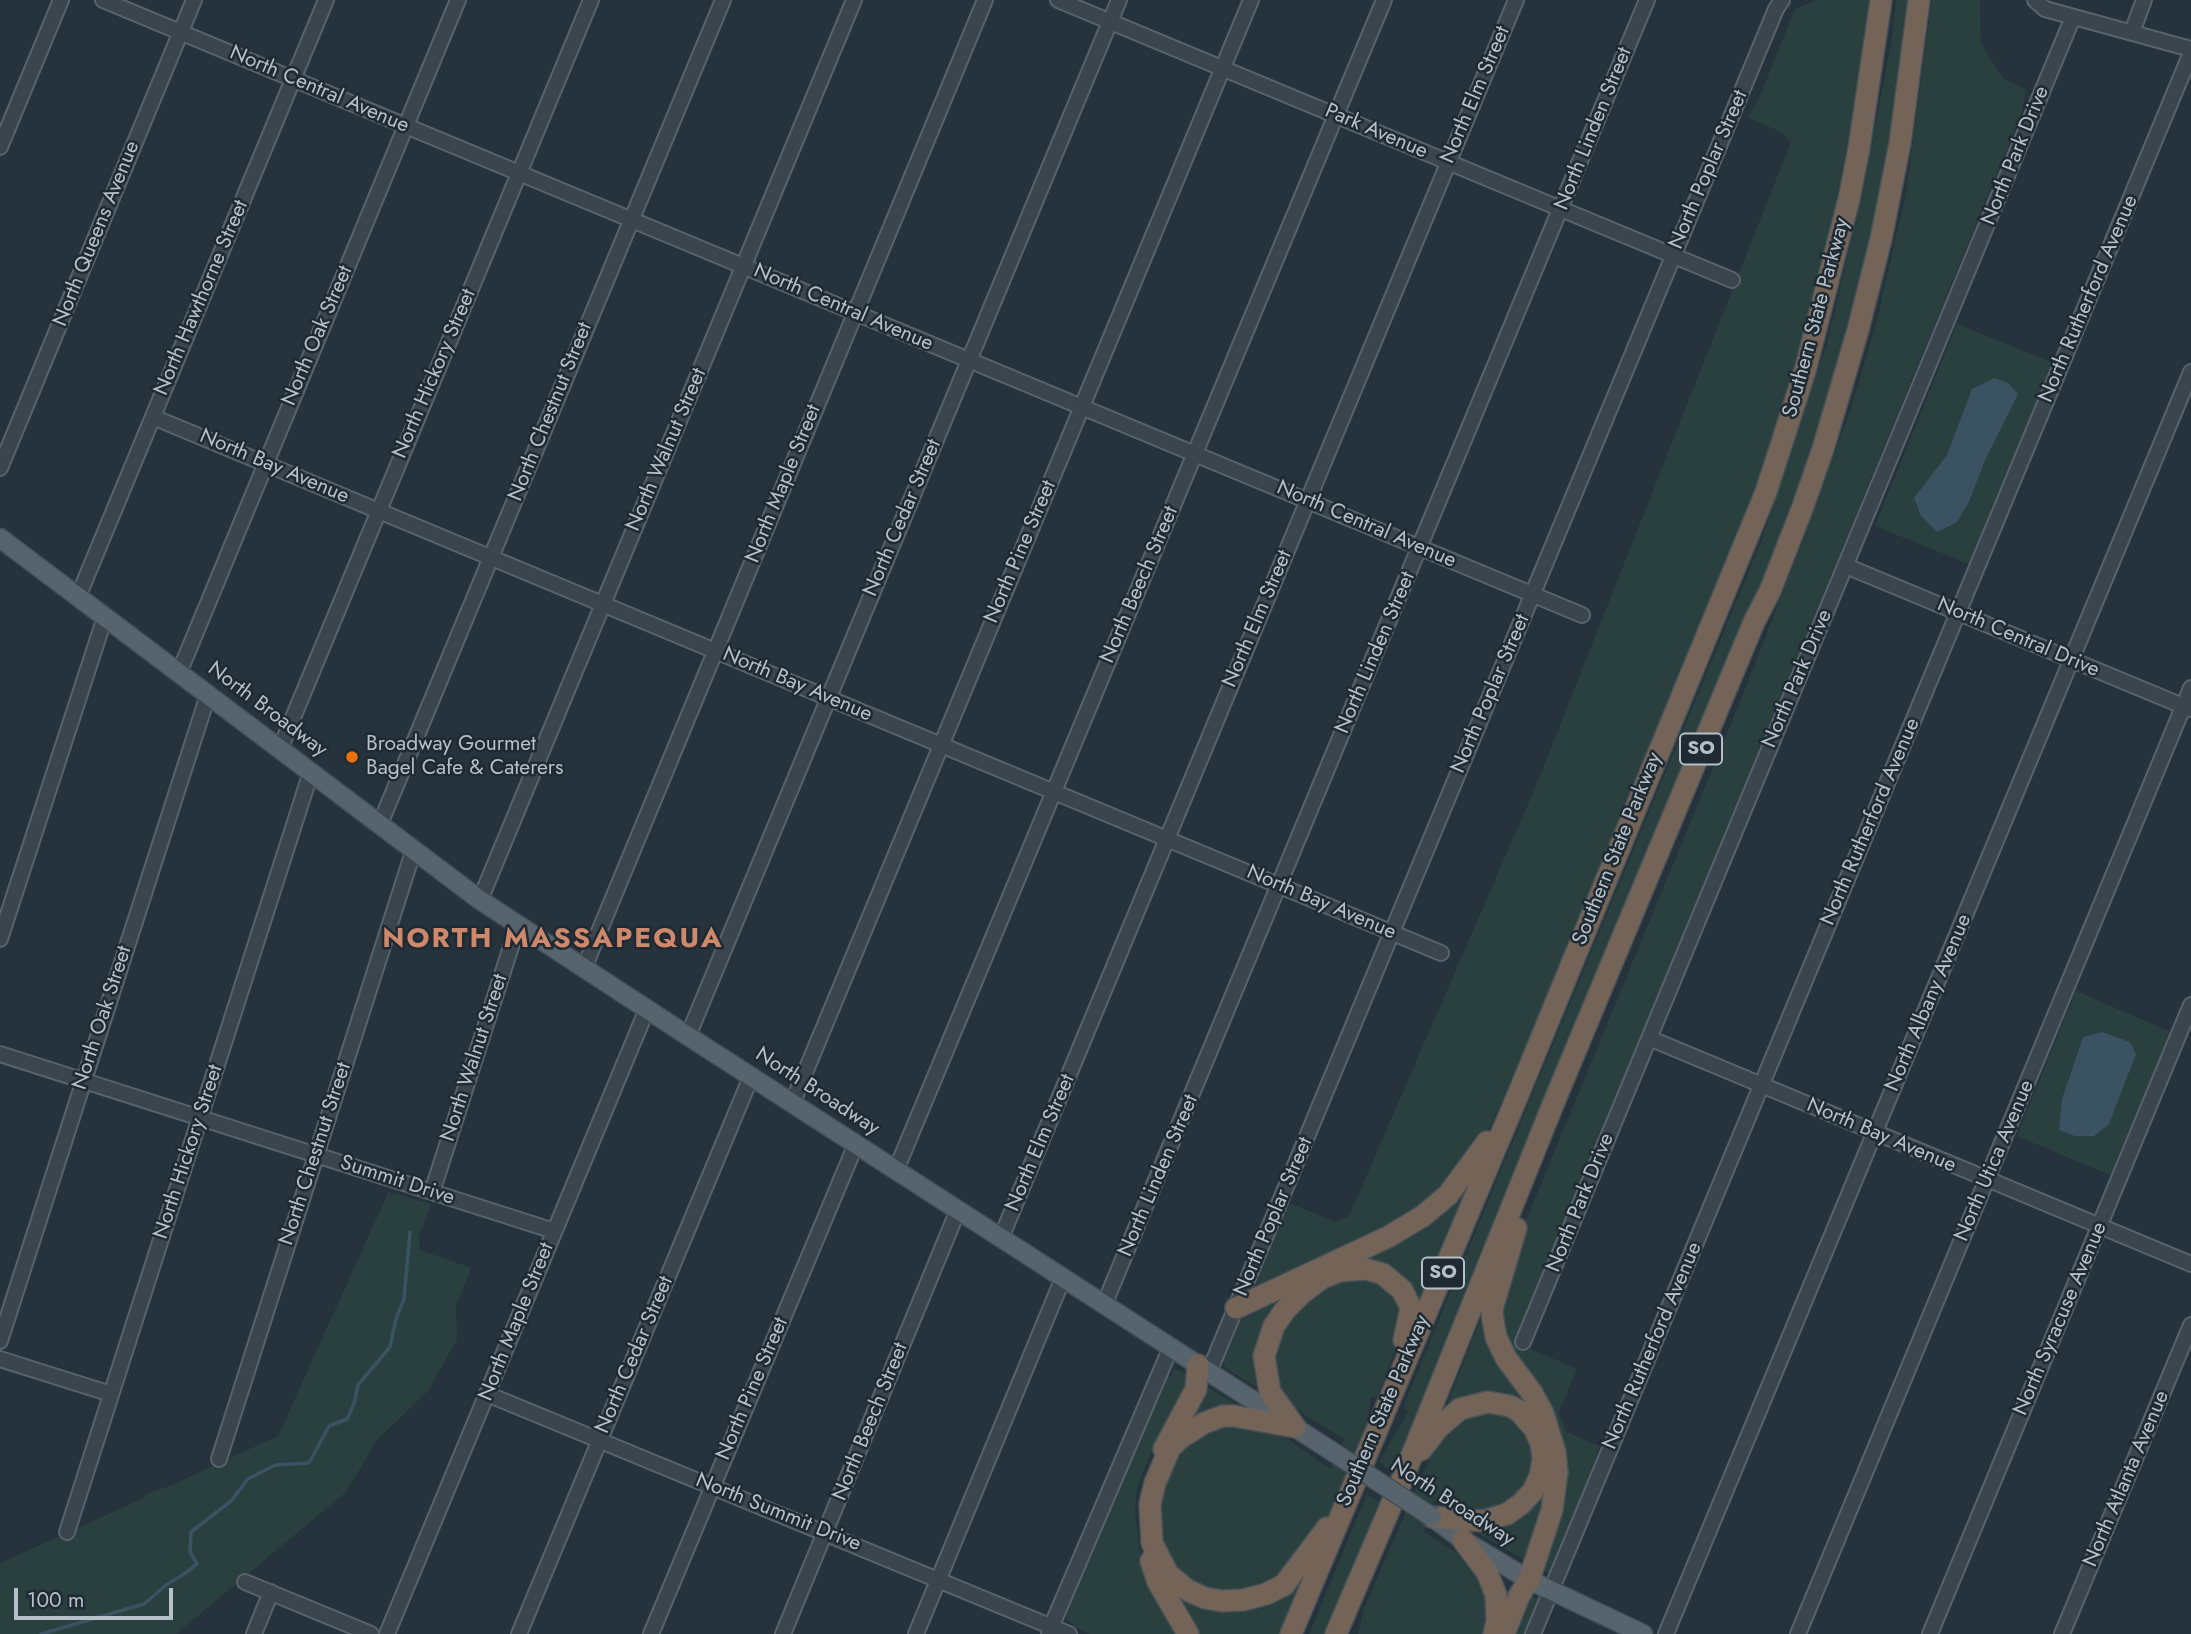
<!DOCTYPE html>
<html>
<head>
<meta charset="utf-8">
<style>
	body { margin:0 }
	#map { position:relative; width:2191px; height:1634px; overflow:hidden; background:#26333d; font-family:Jost,sans-serif }
	canvas { display:block }
	.scale { position:absolute; left:14px; top:1588px; width:159px; height:32px; box-sizing:border-box; border:4px solid #b6c0c8; border-top:0; padding-left:9px; font-size:21px; line-height:24px; white-space:nowrap; color:#b6c0c8; -webkit-text-stroke:5px #1f2a32; paint-order:stroke }
</style>
</head>
<body>
<div id="map">
<canvas width="2191" height="1634"></canvas>
<div class="scale">100 m</div>
</div>
<script>
const ctx = document.querySelector('canvas').getContext('2d');
ctx.lineJoin = 'round';
function fill(path, color) {
  ctx.fillStyle = color;
  ctx.fill(path, 'evenodd');
}
function toPath(rows) {
  const path = new Path2D();
  for (const r of rows) {
    path.moveTo(r[0], r[1]);
    for (let i = 2; i < r.length; i += 2) path.lineTo(r[i], r[i + 1]);
  }
  return path;
}
function strokePath(path, color, width, dash) {
  ctx.strokeStyle = color;
  ctx.lineWidth = width;
  ctx.lineCap = dash ? 'butt' : 'round';
  ctx.setLineDash(dash || []);
  ctx.stroke(path);
}
function drawText(font, color, halo, rows, align = 'center') {
  ctx.font = font + ' Jost,sans-serif';
  ctx.lineWidth = 5;
  ctx.setLineDash([]);
  ctx.textBaseline = 'middle';
  ctx.strokeStyle = halo;
  ctx.fillStyle = color;
  for (const [text, x, y, turn = 0] of rows) {
    ctx.save();
    ctx.translate(x, y);
    ctx.rotate((+turn || 0) * Math.PI / 180);
    ctx.textAlign = isNaN(turn) ? turn : align;
    if (halo) ctx.strokeText(text, 0, 0);
    ctx.fillText(text, 0, 0);
    ctx.restore();
  }
}
fill(toPath([
	[1816,0,1869,0,1859,85,1825,256,1806,330,1781,418,1745,518,1661,724,1504,1097,1479,1150,1444,1193,1391,1232,1258,1290,1256,1286,1259,1277,1255,1272,1284,1201,1336,1222,1349,1216,1538,781,1791,142,1781,132,1747,117,1759,98,1795,9],
	[1896,0,1911,0,1881,203,1844,351,1780,546,1393,1472,1379,1462,1408,1412,1403,1407,1763,537,1827,343,1862,195,1893,33],
	[1932,0,1980,0,1981,44,2003,78,2026,90,2021,115,1518,1334,1517,1343,1577,1369,1559,1412,1566,1432,1600,1446,1565,1544,1554,1571,1550,1574,1541,1569,1562,1489,1499,1327,1508,1264,1740,702,1804,538,1853,402,1877,320,1906,193],
	[1957,324,2053,363,1971,565,1875,526],
	[2076,991,2171,1032,2110,1175,2017,1136],
	[389,1191,391,1196,393,1193,431,1204,419,1236,420,1250,471,1268,456,1306,457,1339,428,1391,377,1440,346,1492,176,1634,0,1634,0,1563,144,1498,146,1494,167,1487,278,1436],
	[1457,1194,1463,1195,1457,1214,1420,1303,1374,1266,1369,1250],
	[1352,1275,1393,1284,1406,1326,1376,1398,1371,1396,1365,1435,1329,1519,1281,1583,1238,1597,1199,1591,1171,1568,1156,1535,1161,1488,1180,1448,1209,1427,1243,1420,1271,1428,1331,1469,1344,1439,1302,1413,1294,1406,1289,1406,1269,1367,1291,1311,1323,1285],
	[1277,1298,1280,1309,1265,1392,1226,1369,1223,1361,1240,1321,1244,1316],
	[1485,1309,1530,1398,1552,1494,1525,1560,1465,1526,1542,1490,1522,1407,1445,1409],
	[1174,1368,1188,1375,1190,1381,1179,1411,1150,1455,1137,1487,1135,1512,1140,1554,1182,1634,1090,1634,1074,1627,1074,1625,1069,1622,1066,1616,1166,1375,1171,1376],
	[1204,1385,1240,1407,1190,1422],
	[1477,1410,1503,1410,1537,1442,1525,1495,1497,1516,1439,1508,1440,1504,1434,1501,1423,1531,1469,1561,1491,1602,1487,1634,1358,1634,1364,1608,1437,1441,1452,1423],
	[1367,1494,1382,1504,1328,1634,1309,1634],
	[1293,1586,1299,1590,1282,1634,1194,1634,1173,1598,1177,1592,1186,1602,1191,1598],
	[1529,1597,1538,1598,1536,1603,1540,1605,1527,1634,1510,1634]
]), '#29403f');
fill(toPath([
	[1994,378,2008,383,2018,394,1985,460,1969,502,1957,522,1937,532,1921,516,1914,498,1947,455,1972,389],
	[2102,1032,2130,1042,2136,1054,2109,1124,2094,1136,2075,1136,2059,1130,2062,1099,2083,1037]
]), '#3b5263');
strokePath(toPath([
	[41,1634,144,1604,166,1585,184,1574,197,1564,190,1552,191,1532,231,1501,248,1479,275,1465,309,1463,329,1426,347,1419,354,1404,358,1385,390,1347,396,1319,404,1299,410,1232]
]), '#3b5263', 3.5);
const minor = toPath([
	[103,0,1582,615],
	[1058,0,1732,280],
	[2035,0,2045,9,2191,49],
	[2132,32,2144,0],
	[0,147,61,0],
	[153,417,1441,953],
	[0,468,194,0],
	[1846,566,2190,709],
	[78,597,326,0],
	[179,673,458,0],
	[280,749,591,0],
	[380,824,723,0],
	[480,900,854,0],
	[0,939,105,617],
	[584,968,985,0],
	[688,1036,1119,0],
	[1649,1038,2191,1264],
	[0,1054,554,1231],
	[792,1104,1251,0],
	[896,1170,1384,0],
	[432,1192,518,925],
	[1001,1238,1516,0],
	[1104,1305,1647,0],
	[0,1341,208,695],
	[1523,1342,2073,17],
	[0,1359,111,1394],
	[1209,1372,1776,9,1782,0],
	[487,1394,1069,1634],
	[219,1459,414,849],
	[67,1532,311,772],
	[245,1582,371,1634],
	[1049,1632,1171,1347],
	[254,1634,271,1592],
	[387,1634,647,1009],
	[519,1634,751,1077],
	[651,1634,856,1144],
	[783,1634,958,1210],
	[916,1634,1063,1278],
	[1533,1634,2191,53],
	[1666,1634,2191,372],
	[1798,1634,2191,688],
	[1930,1634,2191,1005],
	[2062,1634,2191,1325]
]);
const major = toPath([
	[0,538,480,900,688,1036,1333,1452],
	[1432,1517,1463,1540,1529,1580,1643,1634]
]);
const highway = toPath([
	[1236,1308,1388,1237,1423,1216,1448,1195,1487,1142],
	[1295,1427,1234,1416,1223,1416,1204,1423,1179,1439,1170,1448,1155,1483,1150,1504,1152,1543,1168,1574,1187,1590,1205,1598,1222,1601,1243,1600,1266,1594,1284,1585,1327,1528],
	[1295,1427,1270,1392,1264,1356,1274,1326,1285,1310,1301,1294,1322,1278,1340,1271,1366,1269,1383,1274,1402,1290,1411,1308,1404,1340],
	[1164,1449,1196,1389,1198,1365],
	[1421,1450,1438,1428,1460,1409,1488,1402,1510,1406,1519,1411,1534,1428,1541,1443,1543,1459,1540,1476,1533,1491,1521,1504,1507,1514,1483,1521,1432,1517],
	[1463,1540,1487,1572,1496,1595,1497,1621,1494,1634],
	[1151,1561,1158,1582,1188,1634],
	[1291,1634,1517,1097,1766,492,1805,371,1849,199,1859,148,1881,0],
	[1336,1634,1404,1475,1554,1102,1754,622,1770,591,1802,509,1823,449,1858,330,1881,239,1900,143,1919,0],
	[1504,1634,1519,1596,1529,1580,1552,1510,1557,1472,1555,1452,1543,1413,1532,1393,1506,1358,1496,1337,1493,1320,1492,1309,1516,1228]
]);
strokePath(minor, '#58636b', 18);
strokePath(major, '#434e56', 21);
strokePath(highway, '#455058', 24);
strokePath(minor, '#3a454d', 14);
strokePath(major, '#58646d', 18);
strokePath(highway, '#736457', 21);
const majorBridge = toPath([
	[1333,1452,1432,1517]
]);
strokePath(majorBridge, '#434e56', 21, []);
strokePath(majorBridge, '#58646d', 18);
for (const [x, y, r, color] of [
	[352,757,7,"#e8710a"]
]) {
  const dot = new Path2D();
  dot.arc(x, y, r, 0, 2 * Math.PI);
  ctx.fillStyle = color;
  ctx.fill(dot);
  strokePath(dot, '#1f2a32', 2.5);
}
for (const [x, y, w] of [
	[1701,749,42],
	[1443,1273,42]
]) {
  const box = new Path2D();
  box.roundRect(x - w / 2, y - 15.5, w, 31, 5);
  ctx.fillStyle = '#1f2a32';
  ctx.fill(box);
  strokePath(box, '#b6c0c8', 2);
}
drawText('bold 19px', '#b6c0c8', null, [
	["SO",1701,749],
	["SO",1443,1273]
]);
drawText('21px', '#b6c0c8', '#1f2a32', [
	["North Central Avenue",319,90,23],
	["North Elm Street",1476,95,-67],
	["North Linden Street",1594,129,-68],
	["Park Avenue",1376,132,23],
	["North Park Drive",2016,156,-68],
	["North Poplar Street",1709,170,-67],
	["North Queens Avenue",97,234,-68],
	["North Hawthorne Street",202,298,-67],
	["North Rutherford Avenue",2089,299,-67],
	["North Central Avenue",843,308,23],
	["Southern State Parkway",1817,318,-75],
	["North Oak Street",318,336,-67],
	["North Hickory Street",435,374,-67],
	["North Chestnut Street",551,412,-68],
	["North Walnut Street",667,450,-67],
	["North Bay Avenue",274,467,23],
	["North Maple Street",784,484,-68],
	["North Cedar Street",903,518,-67],
	["North Central Avenue",1366,525,23],
	["North Pine Street",1021,552,-67],
	["North Beech Street",1140,585,-67],
	["North Elm Street",1258,619,-67],
	["North Central Drive",2018,638,23],
	["North Linden Street",1376,653,-67],
	["North Park Drive",1798,679,-67],
	["North Bay Avenue",797,685,23],
	["North Poplar Street",1491,694,-67],
	["North Broadway",267,710,37],
	["North Rutherford Avenue",1871,822,-67],
	["Southern State Parkway",1618,849,-68],
	["North Bay Avenue",1321,903,23],
	["North Albany Avenue",1929,1003,-67],
	["North Oak Street",103,1018,-72],
	["North Walnut Street",475,1058,-72],
	["North Broadway",817,1092,33],
	["North Bay Avenue",1881,1136,23],
	["North Elm Street",1041,1143,-67],
	["North Hickory Street",189,1152,-72],
	["North Chestnut Street",316,1154,-72],
	["North Utica Avenue",1995,1161,-67],
	["North Linden Street",1159,1176,-67],
	["Summit Drive",397,1181,18],
	["North Park Drive",1581,1203,-68],
	["North Poplar Street",1274,1217,-67],
	["North Syracuse Avenue",2061,1319,-67],
	["North Maple Street",517,1322,-68],
	["North Rutherford Avenue",1653,1346,-67],
	["North Cedar Street",635,1355,-67],
	["North Pine Street",753,1389,-67],
	["Southern State Parkway",1384,1411,-67],
	["North Beech Street",871,1422,-68],
	["North Atlanta Avenue",2127,1479,-67],
	["North Broadway",1452,1503,33],
	["North Summit Drive",778,1513,22]
]);
drawText('21px', '#b6c0c8', '#1f2a32', [
	["Broadway Gourmet",366,745],
	["Bagel Cafe & Caterers",366,769]
], 'left');
ctx.letterSpacing = '2px';
drawText('bold 28px', '#ce886b', '#1f2a32', [
	["NORTH MASSAPEQUA",553,940]
]);
ctx.letterSpacing = '0px';
</script>
</body>
</html>
